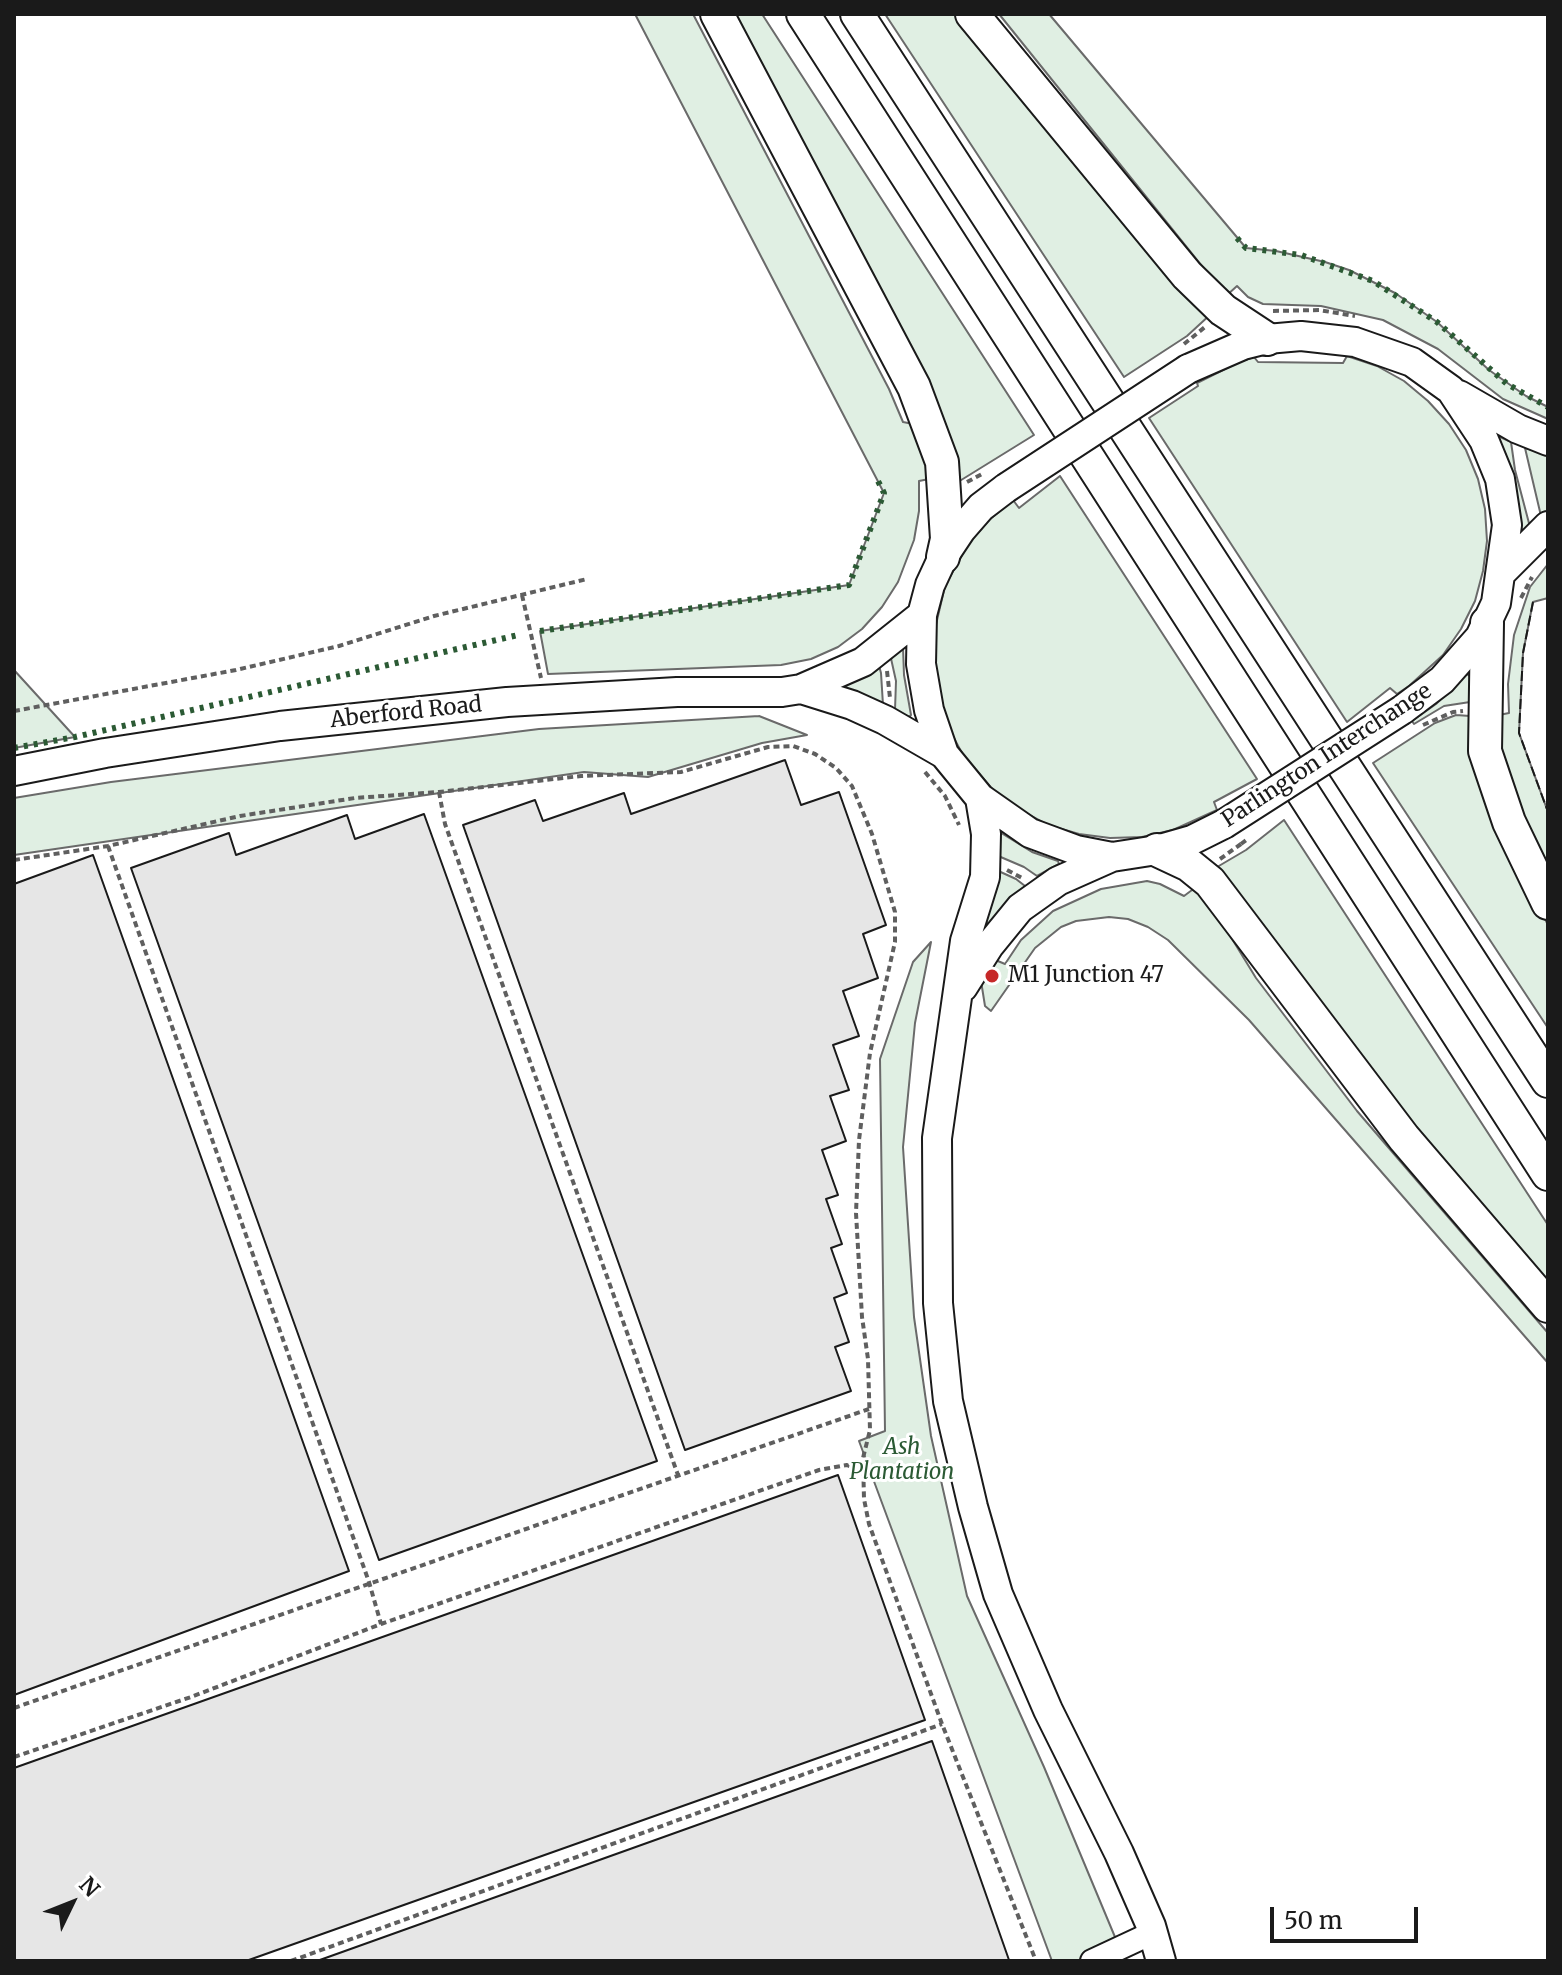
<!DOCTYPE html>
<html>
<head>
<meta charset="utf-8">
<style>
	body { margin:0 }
	#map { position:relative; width:1562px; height:1975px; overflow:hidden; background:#fff; font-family:Merriweather,serif }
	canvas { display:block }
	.frame { position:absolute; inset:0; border:16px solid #1a1a1a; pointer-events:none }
	.north { position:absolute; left:32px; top:1863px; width:80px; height:80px; -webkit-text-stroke:6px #fff; paint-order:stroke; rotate:47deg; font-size:22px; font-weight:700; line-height:32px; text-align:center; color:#1a1a1a }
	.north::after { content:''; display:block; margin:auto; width:28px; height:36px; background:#1a1a1a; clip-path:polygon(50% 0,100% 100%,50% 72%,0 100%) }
	.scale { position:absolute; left:1270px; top:1907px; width:148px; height:36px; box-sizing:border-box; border:4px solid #1a1a1a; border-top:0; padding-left:10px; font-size:24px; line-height:28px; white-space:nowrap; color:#1a1a1a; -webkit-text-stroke:6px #fff; paint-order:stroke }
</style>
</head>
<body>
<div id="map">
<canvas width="1562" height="1975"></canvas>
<div class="frame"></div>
<div class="north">N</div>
<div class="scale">50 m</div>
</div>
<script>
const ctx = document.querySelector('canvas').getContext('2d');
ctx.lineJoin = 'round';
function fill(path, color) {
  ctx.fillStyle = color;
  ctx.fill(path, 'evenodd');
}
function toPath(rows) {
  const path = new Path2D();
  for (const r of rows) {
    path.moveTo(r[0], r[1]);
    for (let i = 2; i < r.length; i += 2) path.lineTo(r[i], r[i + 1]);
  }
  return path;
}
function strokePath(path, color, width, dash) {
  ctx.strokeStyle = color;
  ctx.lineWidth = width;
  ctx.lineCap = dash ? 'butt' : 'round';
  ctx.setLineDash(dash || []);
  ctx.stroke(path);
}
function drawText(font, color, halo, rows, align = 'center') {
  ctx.font = font + ' Merriweather,serif';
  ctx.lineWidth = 6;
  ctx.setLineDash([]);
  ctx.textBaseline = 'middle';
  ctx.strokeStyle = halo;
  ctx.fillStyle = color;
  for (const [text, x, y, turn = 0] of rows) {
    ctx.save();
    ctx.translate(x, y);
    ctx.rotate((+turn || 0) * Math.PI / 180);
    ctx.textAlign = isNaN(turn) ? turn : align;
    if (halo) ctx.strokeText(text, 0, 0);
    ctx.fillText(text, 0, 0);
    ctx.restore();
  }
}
const green = toPath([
	[635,14,693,14,889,389,903,422,913,424,925,459,929,479,919,481,919,511,914,540,898,582,882,607,862,629,838,647,811,659,781,665,548,674,540,631,849,585,884,493,635,14],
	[724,14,762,14,1034,435,958,482,724,14],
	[885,14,963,14,1212,313,1187,336,1124,377,885,14],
	[999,14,1049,14,1246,248,1276,251,1325,262,1349,270,1395,293,1437,322,1489,370,1526,396,1548,407,1548,419,1503,399,1438,349,1383,320,1321,306,1263,304,1248,297,1237,286,1226,296,999,14],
	[1347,356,1377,366,1404,381,1428,401,1449,424,1466,450,1478,479,1485,509,1487,541,1483,571,1475,601,1461,629,1443,655,1409,686,1397,694,1390,688,1347,722,1149,418,1198,386,1197,383,1239,362,1254,357,1258,362,1343,363,1347,356],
	[1498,436,1511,442,1515,470,1530,527,1520,536,1517,534,1495,439,1498,436],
	[1525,448,1548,454,1548,511,1541,516,1525,448],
	[1060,476,1257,779,1214,802,1217,810,1173,830,1142,837,1110,838,1079,834,1048,825,1020,810,994,791,963,755,948,727,935,681,934,633,945,586,968,544,989,520,1013,500,1019,508,1060,476],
	[1548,564,1548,598,1533,602,1523,653,1519,733,1548,812,1548,865,1510,794,1494,716,1509,713,1508,684,1514,635,1530,587,1548,564],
	[903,647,904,675,911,715,909,717,895,710,896,681,890,654,903,647],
	[878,662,881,673,883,705,828,689,878,662],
	[14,670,75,737,14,748,14,670],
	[1467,674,1471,677,1470,702,1444,706,1414,724,1412,721,1436,704,1467,674],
	[1456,715,1470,716,1505,839,1548,925,1548,1028,1373,763,1435,723,1456,715],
	[759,716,807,735,762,743,648,777,584,772,14,855,14,798,111,782,539,729,759,716],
	[1284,820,1548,1225,1548,1285,1394,1105,1212,870,1246,850,1284,820],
	[998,831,1032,852,1058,861,1059,864,1037,876,1024,867,996,855,998,831],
	[994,869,1016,879,1025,886,985,933,975,931,994,869],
	[1147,881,1160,884,1184,896,1196,887,1218,916,1256,978,1357,1111,1548,1333,1548,1363,1249,1020,1168,940,1148,927,1128,919,1109,917,1076,921,1061,927,1035,948,991,1011,985,1006,981,981,993,959,1005,964,1021,940,1053,911,1101,889,1147,881],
	[931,942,915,1023,903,1147,914,1317,931,1436,967,1596,1044,1767,1125,1961,1052,1961,859,1441,885,1431,880,1059,913,962,931,942]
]);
fill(green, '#e0efe3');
strokePath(green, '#6a6a6a', 2);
const building = toPath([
	[785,760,801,805,839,792,886,925,863,934,878,978,843,991,859,1036,833,1045,849,1090,830,1096,846,1141,822,1150,838,1195,826,1199,842,1244,831,1248,847,1293,834,1298,849,1342,835,1347,851,1391,685,1450,463,825,535,800,543,821,624,793,631,814,785,760],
	[424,814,657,1461,379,1560,131,868,229,833,236,855,347,815,355,839,424,814],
	[93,855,349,1571,14,1695,14,884,93,855],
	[838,1475,925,1720,246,1961,14,1961,14,1768,838,1475],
	[932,1741,1009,1960,317,1961,932,1741]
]);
fill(building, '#e6e6e6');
strokePath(building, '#1a1a1a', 2);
const minor = toPath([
	[1092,1961,1152,1933]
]);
const major = toPath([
	[1188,369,1243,345,1267,339,1301,336,1355,342,1412,362,1451,390,1484,440,1500,479,1507,525,1496,603,1480,637,1442,680,1402,710],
	[1459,395,1518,429,1548,441],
	[1006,488,981,507,961,530,943,557,930,585,922,615,921,664,929,710,944,754,980,798,1030,833,1076,850,1112,857,1157,850,1192,840,1224,824],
	[1501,573,1548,526],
	[801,689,852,705,885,720,944,754],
	[14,771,105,753,280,726,507,702,677,692,782,692,801,689,863,662,922,615],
	[980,798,986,834,985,877,965,941,937,1138,938,1303,948,1401,973,1507,998,1594,1048,1710,1119,1853,1151,1926,1161,1961],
	[963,987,989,946,1020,908,1058,881,1112,857]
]);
const highway = toPath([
	[717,14,914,387,942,462,947,539,943,557],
	[803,14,1548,1174],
	[857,14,1548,1081],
	[972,14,1187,275,1223,310,1267,339],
	[1487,623,1485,751,1509,822,1548,903],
	[1157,850,1189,865,1210,882,1404,1138,1548,1306]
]);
strokePath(minor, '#1a1a1a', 26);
strokePath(major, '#1a1a1a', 32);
strokePath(highway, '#1a1a1a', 36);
strokePath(toPath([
	[1273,311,1319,310,1355,316],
	[1184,344,1205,327],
	[967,482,984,473],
	[522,595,541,678],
	[1521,598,1532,577],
	[887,671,890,698],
	[14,711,236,670,339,646,434,616,587,579],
	[1423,725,1453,712,1463,711],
	[925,772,945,796,959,825],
	[439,792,445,824,678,1475],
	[108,846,369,1582,381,1624],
	[1220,859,1241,844],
	[14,860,108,846,240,816,355,798,439,792,581,776,681,772,768,747,793,746,815,754,836,768,852,786,872,834,895,912,895,942,870,1053,859,1140,856,1213,862,1317,868,1359,870,1430,863,1458,864,1499,869,1524,942,1724,1036,1961],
	[1007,870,1024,879],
	[14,1708,869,1409],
	[14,1757,191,1697,381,1624,819,1470,847,1465,863,1472],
	[291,1961,942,1724]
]), '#5f5f5f', 4, [6, 4]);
strokePath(minor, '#fff', 22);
strokePath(major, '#fff', 28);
strokePath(highway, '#fff', 32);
const majorBridge = toPath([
	[1006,488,1188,369],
	[1224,824,1402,710]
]);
strokePath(majorBridge, '#1a1a1a', 32, []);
strokePath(toPath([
	[1241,844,1249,838]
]), '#5f5f5f', 4, [6, 4]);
strokePath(majorBridge, '#fff', 28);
strokePath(toPath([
	[1237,238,1246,248,1301,255,1373,281,1437,322,1507,384,1548,407],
	[540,631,849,585,884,493,877,479],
	[14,748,75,737,518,635]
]), '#2b5a34', 6, [4, 6]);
strokePath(toPath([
	[1533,602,1523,653,1519,733,1548,812]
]), '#1a1a1a', 2, [10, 4]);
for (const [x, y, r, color] of [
	[992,976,8,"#c62828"]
]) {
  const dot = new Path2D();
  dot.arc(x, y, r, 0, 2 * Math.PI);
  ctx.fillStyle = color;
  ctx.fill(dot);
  strokePath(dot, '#fff', 3);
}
drawText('22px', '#1a1a1a', '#fff', [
	["Aberford Road",406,713,-6],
	["Parlington Interchange",1327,756,-33]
]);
drawText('22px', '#1a1a1a', '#fff', [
	["M1 Junction 47",1008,976]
], 'left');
drawText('italic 22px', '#2b5a34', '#fff', [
	["Ash",902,1448],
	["Plantation",902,1473]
]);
</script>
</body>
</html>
